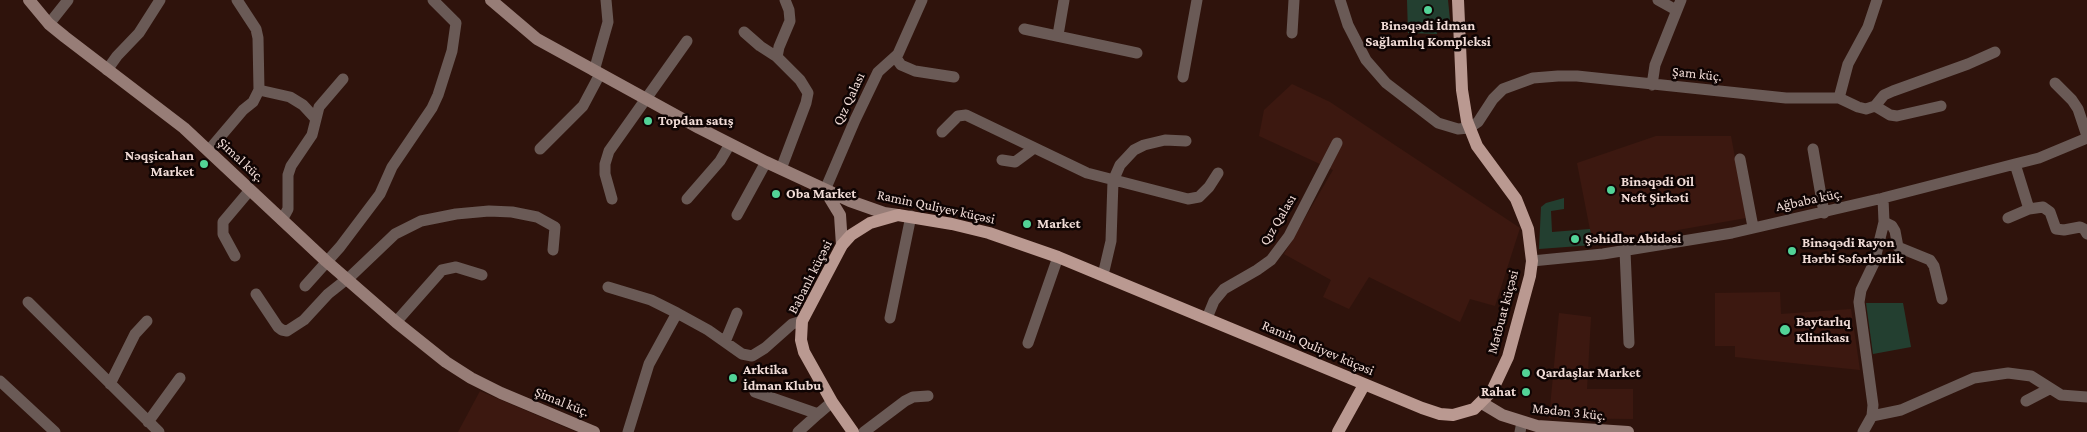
<!DOCTYPE html>
<html>
<head>
<meta charset="utf-8">
<style>
	body { margin:0 }
	canvas { display:block; background:#2f130c }
</style>
</head>
<body>
<canvas width="2087" height="432"></canvas>
<script>
const ctx = document.querySelector('canvas').getContext('2d');
ctx.lineJoin = 'round';
function fill(path, color) {
  ctx.fillStyle = color;
  ctx.fill(path, 'evenodd');
}
function toPath(rows) {
  const path = new Path2D();
  for (const r of rows) {
    path.moveTo(r[0], r[1]);
    for (let i = 2; i < r.length; i += 2) path.lineTo(r[i], r[i + 1]);
  }
  return path;
}
function strokePath(path, color, width, dash) {
  ctx.strokeStyle = color;
  ctx.lineWidth = width;
  ctx.lineCap = dash ? 'butt' : 'round';
  ctx.setLineDash(dash || []);
  ctx.stroke(path);
}
function drawText(font, color, halo, rows, align = 'center') {
  ctx.font = font + ' "Crimson Pro",serif';
  ctx.lineWidth = 5;
  ctx.setLineDash([]);
  ctx.textBaseline = 'middle';
  ctx.strokeStyle = halo;
  ctx.fillStyle = color;
  for (const [text, x, y, turn = 0] of rows) {
    ctx.save();
    ctx.translate(x, y);
    ctx.rotate((+turn || 0) * Math.PI / 180);
    ctx.textAlign = isNaN(turn) ? turn : align;
    if (halo) ctx.strokeText(text, 0, 0);
    ctx.fillText(text, 0, 0);
    ctx.restore();
  }
}
fill(toPath([
	[1292,84,1330,102,1520,228,1495,306,1470,299,1460,322,1369,277,1349,309,1323,297,1331,280,1284,254,1333,170,1259,136,1264,110],
	[1656,136,1731,136,1746,218,1593,245,1577,163],
	[1780,292,1781,314,1851,309,1860,370,1735,357,1735,346,1715,346,1715,293],
	[1559,313,1591,317,1587,389,1633,389,1633,419,1549,418],
	[480,391,576,432,458,432]
]), '#3c1810');
fill(toPath([
	[1407,0,1448,0,1450,20,1439,21,1437,34,1408,33],
	[1564,198,1564,209,1551,211,1552,232,1590,229,1593,245,1539,249,1541,207,1546,203],
	[1866,303,1903,303,1911,347,1873,354]
]), '#233f30');
strokePath(toPath([
	[1340,0,1348,25,1366,60,1386,83,1438,123,1458,129,1469,128,1478,122,1493,99,1503,89,1533,78,1558,76,1577,76,1786,98,1839,98,1848,64,1868,27,1877,0],
	[1658,0,1676,10],
	[49,24,68,0],
	[1024,29,1137,53],
	[744,32,760,46,777,57],
	[1292,33,1294,0],
	[1058,35,1064,0],
	[896,58,901,65,915,71,954,77],
	[107,70,117,56,139,33,160,0],
	[594,71,608,22,606,0],
	[1183,77,1197,0],
	[2055,83,2072,100,2078,109,2087,136],
	[1652,85,1655,65,1681,0],
	[259,90,290,97,303,105,315,118],
	[1839,98,1858,107,1866,109,1875,106,1884,95,1893,91,1968,64,1995,52],
	[1875,106,1890,115,1897,116,1941,106],
	[942,132,958,116,966,115,1087,173,1188,199,1199,197,1209,187,1218,173],
	[540,149,583,106,600,74],
	[1813,149,1824,213],
	[209,150,243,110,253,102,259,90,258,38,256,29,237,0],
	[1740,159,1753,227],
	[1002,160,1015,162,1034,148],
	[2015,164,2029,209],
	[781,169,806,103,808,93,800,80,777,57,779,47,790,21,789,10,785,0],
	[825,190,855,120,878,72,898,54,922,0],
	[612,199,605,174,605,164,609,151,687,41],
	[687,199,720,161,730,144],
	[737,215,766,162],
	[2008,218,2029,209,2043,207,2050,212,2056,229,2064,230,2080,227,2084,229,2087,234],
	[282,220,288,209,288,175,291,166,312,135,319,107,343,79],
	[1884,222,1892,226,1895,231,1898,247,1930,260,1934,266,1942,299],
	[1625,251,1629,343],
	[235,256,223,234,223,222,250,190],
	[1532,261,1603,254,1732,233,1883,198,2015,164,2039,158,2087,138],
	[1103,275,1111,241,1113,181,1120,165,1134,150,1144,145,1165,140,1186,141],
	[305,286,340,247,380,194,392,167,432,108,438,95,452,51,456,23,433,0],
	[608,287,651,300,677,313,708,330,742,354,752,356,765,348,792,324,802,321],
	[256,294,278,327,282,330,287,331,304,320,328,294,352,275,395,234,421,221,456,214,489,211,512,212,537,217,555,227,553,250],
	[28,302,159,432],
	[890,318,911,216],
	[1207,318,1214,301,1224,289,1257,270,1271,260,1289,236,1337,143],
	[396,322,442,270,456,267,482,275],
	[725,342,737,313],
	[1028,343,1058,257],
	[0,381,55,432],
	[110,384,135,334,147,321],
	[755,392,818,414,832,402],
	[2026,401,2049,389],
	[1872,416,1901,410,1974,378,2008,373,2031,376,2061,395,2087,397],
	[148,422,180,378],
	[628,432,649,364,677,313],
	[798,432,818,414],
	[864,432,905,401,913,397,928,396],
	[1520,432,1522,422],
	[1863,432,1872,416,1873,405,1859,302,1861,290,1874,263,1884,222,1883,198]
]), '#6a5a56', 11);
strokePath(toPath([
	[29,0,49,24,65,37,184,128,326,261,396,322,446,362,471,378,501,393,594,432],
	[491,0,537,39,699,128,766,162,850,201,884,213,898,215],
	[826,192,840,215,842,245],
	[1482,403,1502,415,1537,426,1628,432]
]), '#977d77', 12);
strokePath(toPath([
	[853,432,832,402,804,352,801,340,802,321,842,245,851,235,870,223,898,215,952,224,989,233,1058,257,1422,408,1440,414,1453,415,1474,409,1492,391,1508,357,1530,276,1532,261,1528,229,1516,199,1477,146,1467,121,1462,90,1458,0],
	[1338,432,1364,385]
]), '#ba9991', 12);
for (const [x, y, r, color] of [
	[1428,10,5,"#52d397"],
	[648,121,5,"#52d397"],
	[204,164,5,"#52d397"],
	[1611,190,5,"#52d397"],
	[776,194,5,"#52d397"],
	[1027,224,5,"#52d397"],
	[1575,239,5,"#52d397"],
	[1792,251,5,"#52d397"],
	[1785,330,6,"#52d397"],
	[1526,373,5,"#52d397"],
	[733,378,5,"#52d397"],
	[1526,392,5,"#52d397"]
]) {
  const dot = new Path2D();
  dot.arc(x, y, r, 0, 2 * Math.PI);
  ctx.fillStyle = color;
  ctx.fill(dot);
  strokePath(dot, '#0f0403', 2);
}
drawText('bold 14px', '#f1dcd7', '#0f0403', [
	["Binəqədi İdman",1428,26,"center"],
	["Sağlamlıq Kompleksi",1428,42,"center"],
	["Topdan satış",658,121],
	["Nəqşicahan",194,156,"right"],
	["Market",194,172,"right"],
	["Binəqədi Oil",1621,182],
	["Neft Şirkəti",1621,198],
	["Oba Market",786,194],
	["Market",1037,224],
	["Şəhidlər Abidəsi",1585,239],
	["Binəqədi Rayon",1802,243],
	["Hərbi Səfərbərlik",1802,259],
	["Baytarlıq",1796,322],
	["Klinikası",1796,338],
	["Arktika",743,370],
	["İdman Klubu",743,386],
	["Qardaşlar Market",1536,373],
	["Rahat",1516,392,"right"]
], 'left');
drawText('14px', '#f1dcd7', '#0f0403', [
	["Şam küç.",1697,74,6],
	["Qız Qalası",849,99,-65],
	["Şimal küç.",241,160,43],
	["Ağbaba küç.",1809,200,-12],
	["Ramin Quliyev küçəsi",936,207,12],
	["Qız Qalası",1278,220,-59],
	["Babanlı küçəsi",810,277,-63],
	["Mətbuat küçəsi",1503,312,-75],
	["Ramin Quliyev küçəsi",1318,348,23],
	["Şimal küç.",562,402,22],
	["Mədən 3 küç.",1569,412,6]
]);
</script>
</body>
</html>
